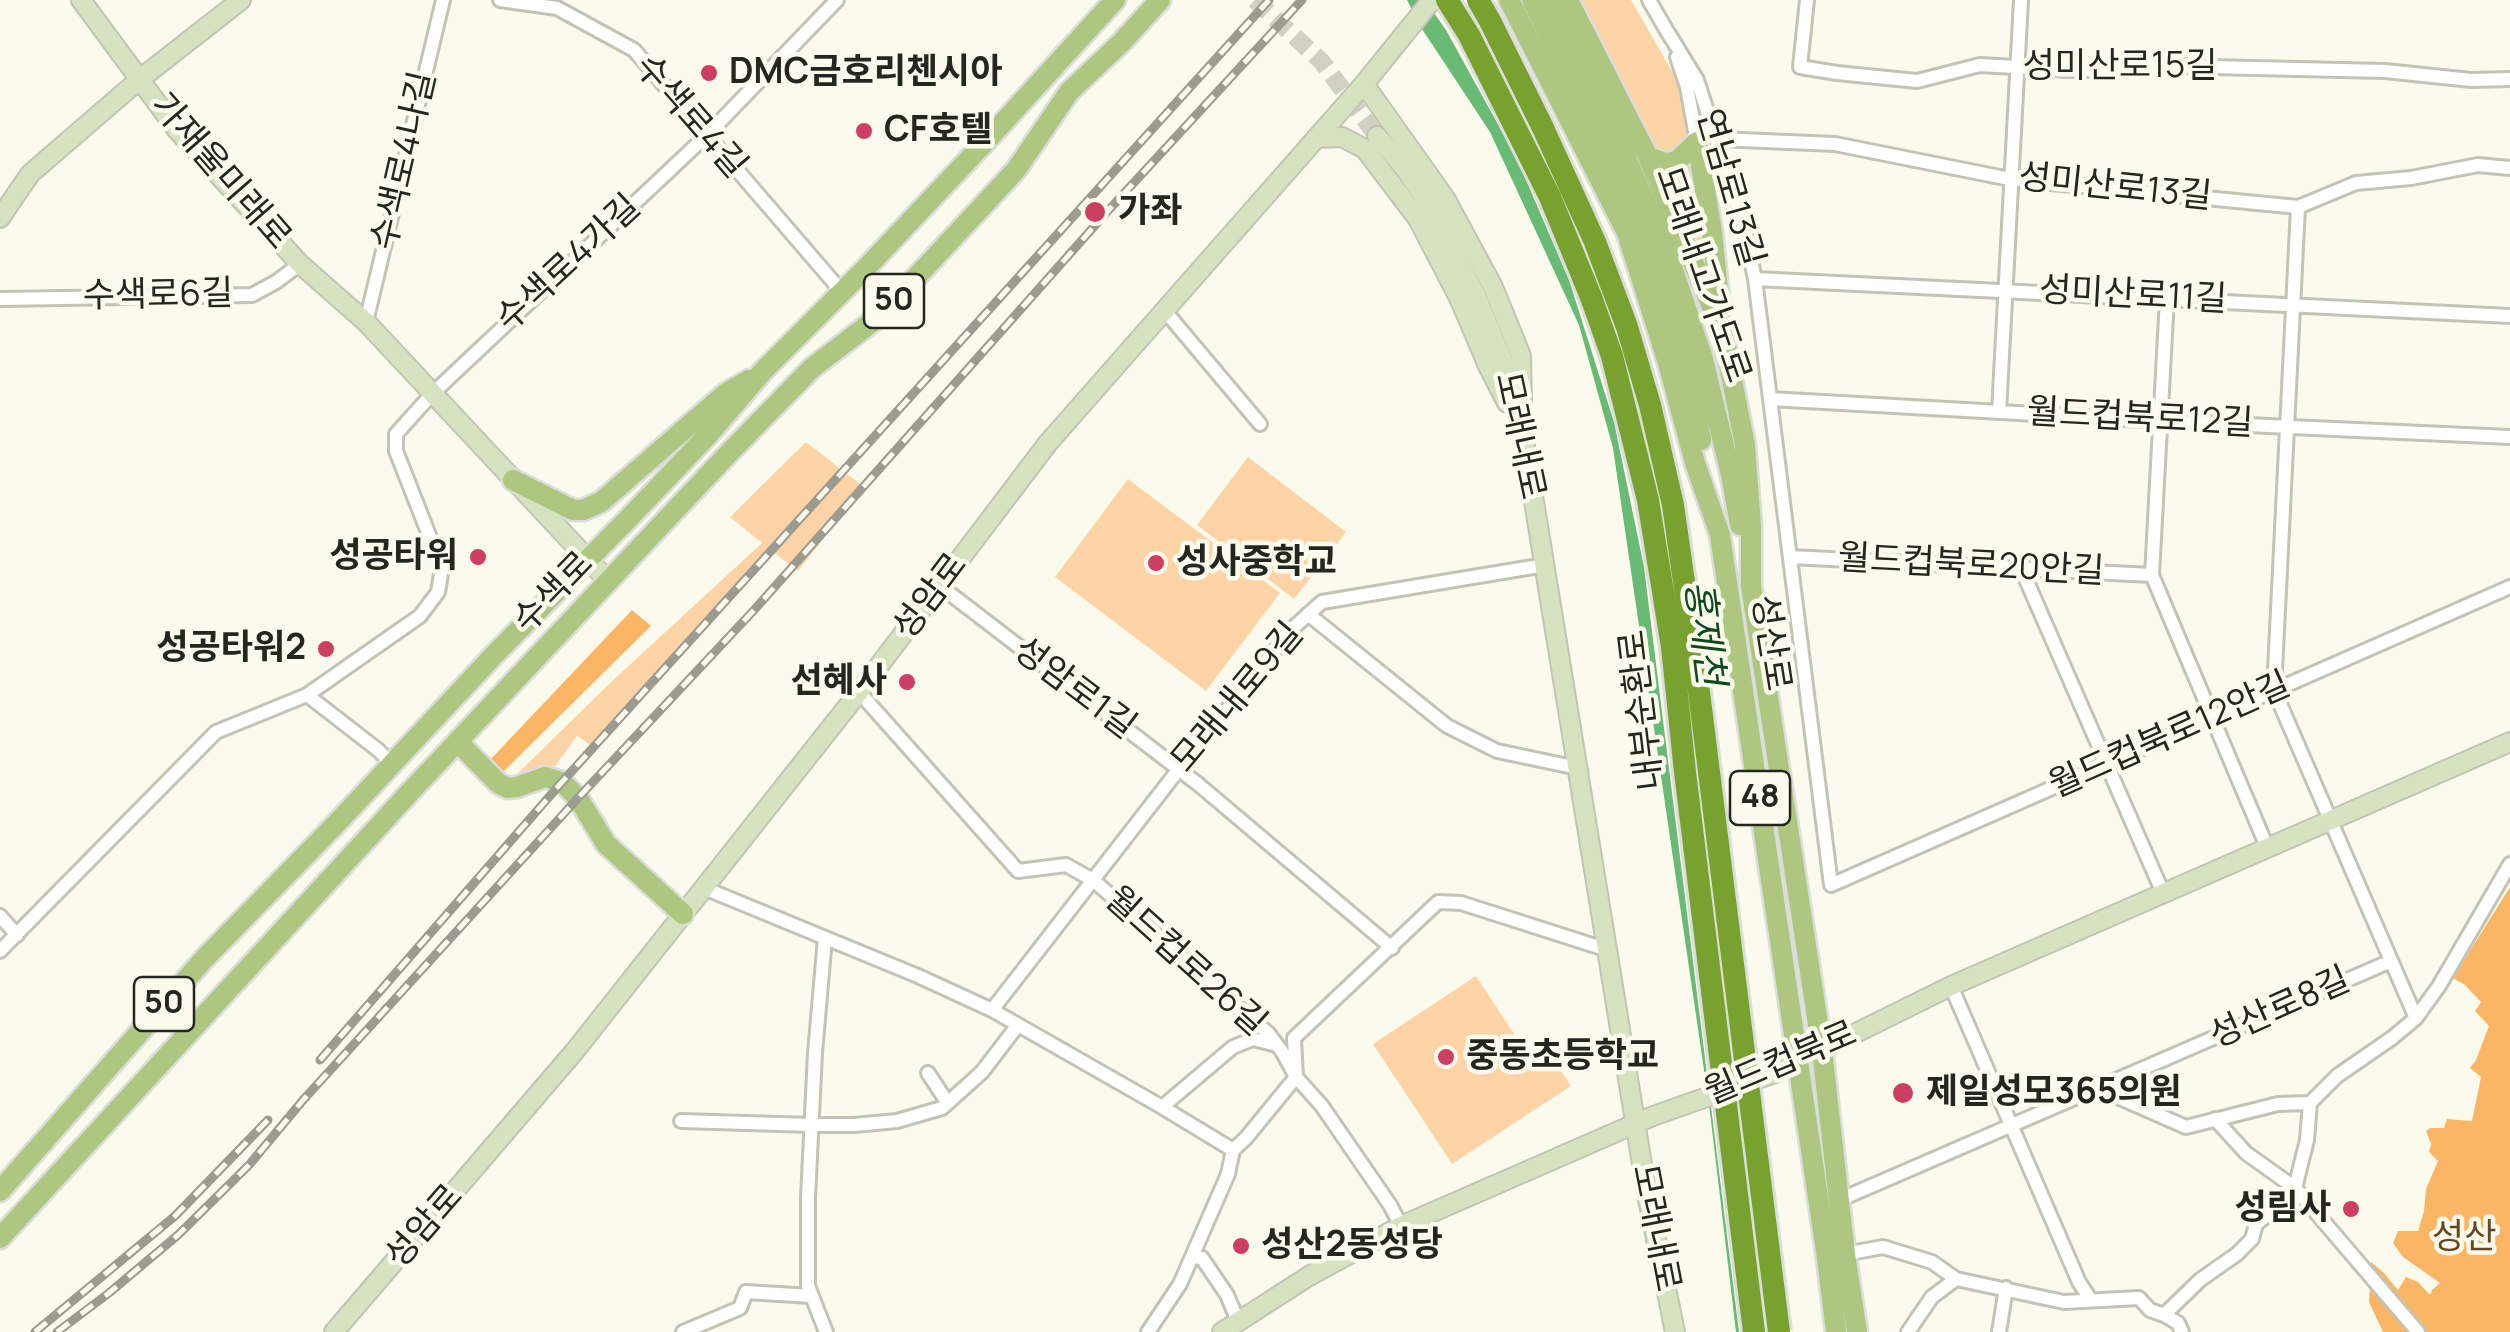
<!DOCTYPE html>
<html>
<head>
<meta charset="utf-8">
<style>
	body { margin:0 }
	canvas { display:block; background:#fbfbed }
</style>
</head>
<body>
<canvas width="2510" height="1332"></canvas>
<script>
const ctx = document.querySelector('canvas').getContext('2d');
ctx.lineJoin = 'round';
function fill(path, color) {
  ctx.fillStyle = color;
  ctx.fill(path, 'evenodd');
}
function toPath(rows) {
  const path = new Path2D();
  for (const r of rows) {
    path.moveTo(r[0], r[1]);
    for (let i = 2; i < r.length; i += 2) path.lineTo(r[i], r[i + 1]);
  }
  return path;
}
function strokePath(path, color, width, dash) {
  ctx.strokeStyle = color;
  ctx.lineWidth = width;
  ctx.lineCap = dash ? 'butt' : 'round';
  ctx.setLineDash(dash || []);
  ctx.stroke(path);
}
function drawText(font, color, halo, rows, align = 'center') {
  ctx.font = font + ' Manrope,"Noto Sans KR",sans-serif';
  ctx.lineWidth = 9;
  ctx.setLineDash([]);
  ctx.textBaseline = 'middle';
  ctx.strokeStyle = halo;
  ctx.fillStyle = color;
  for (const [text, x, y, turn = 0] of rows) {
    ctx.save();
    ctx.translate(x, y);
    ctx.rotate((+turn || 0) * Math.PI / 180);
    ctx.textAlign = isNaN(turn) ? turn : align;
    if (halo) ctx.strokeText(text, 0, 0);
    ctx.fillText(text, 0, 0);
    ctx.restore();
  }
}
fill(toPath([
	[1579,0,1631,0,1681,87,1690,143,1652,156],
	[1693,159,1713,284,1658,168],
	[806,442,864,487,798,571,768,548,594,747,577,736,555,766,511,780,609,684,762,543,730,517],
	[1248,457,1346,532,1294,599,1197,525],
	[1128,479,1280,593,1206,691,1055,577],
	[1476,976,1530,1058,1546,1048,1571,1086,1452,1164,1373,1044]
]), '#fed4a6');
fill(toPath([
	[632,610,651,626,501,774,490,760],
	[2510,887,2510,1332,2383,1332,2369,1302,2371,1262,2384,1273,2398,1290,2406,1277,2418,1282,2430,1295,2432,1290,2440,1283,2403,1257,2393,1243,2398,1231,2418,1231,2424,1211,2426,1189,2438,1161,2429,1152,2431,1144,2426,1131,2430,1128,2444,1128,2447,1119,2472,1121,2481,1077,2470,1068,2476,1060,2489,1026,2475,1011,2481,1002,2465,985,2453,978]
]), '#fbb665');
fill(toPath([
	[1407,0,1466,0,1625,328,1791,1332,1736,1332,1709,1104,1613,448,1579,325,1490,132,1422,29]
]), '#68ba75');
fill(toPath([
	[1425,0,1472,0,1629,326,1660,441,1765,1056,1796,1332,1739,1332,1644,567,1614,422,1569,280,1517,159,1446,30]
]), '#fbfbed');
strokePath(toPath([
	[1255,0,1322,62,1377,136]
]), '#d0d0c4', 18, [18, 9]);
const street = toPath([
	[500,0,557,8,634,50,842,292],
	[1649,0,1671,38],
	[1807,0,1800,67,1837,73,1917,81,1980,65,2068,70,2100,70,2123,65,2385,71,2471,80,2510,79],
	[1669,34,1697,80,1743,223,1755,279,1831,885,2510,587],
	[1677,57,1687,87,1697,142],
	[1718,139,1835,144,2010,179,2298,207,2356,183,2411,178,2478,165,2510,168],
	[2298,207,2274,690,2416,1018],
	[1755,279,2510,316],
	[2167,298,2152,575,2267,847],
	[0,299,252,295,276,282,300,264],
	[1165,311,1260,424],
	[366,322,443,0],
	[1770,399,2160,421,2510,437],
	[1999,412,2021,0],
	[1790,557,2152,575],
	[2021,568,2163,893],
	[940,586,1198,784,1392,948],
	[1308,614,1447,726,1497,751,1578,768],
	[859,692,1018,871,1066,865,1093,880,1269,1034,1283,1053,1296,1077,1322,1106,1390,1205,1401,1226],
	[307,695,378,750,392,764],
	[704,888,918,976,992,1010,1162,1107,1233,1150],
	[0,916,17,935],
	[825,938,815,1053,808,1198,808,1286,826,1332],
	[0,951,216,732,307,695,420,616,438,592,442,568,396,451,396,434,432,394,707,135,837,0],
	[1951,986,2079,1282,2090,1299],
	[992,1010,1179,769,1293,628,1322,602,1545,565],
	[928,1073,947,1102],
	[2104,1086,2113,1095,2186,1127,2278,1104,2310,1103,2337,1076,2392,1038,2416,1018,2439,986,2510,864],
	[1162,1107,1233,1047,1253,1039,1277,1045],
	[2215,1119,2246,1153,2295,1188,2418,1332],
	[681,1121,812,1125,854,1125,897,1121,942,1108,982,1072,1018,1025],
	[1839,1200,2391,961],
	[1845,1254,1883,1247,1932,1262,1956,1279,2064,1302,2139,1298,2150,1310,2164,1315,2200,1280,2237,1254,2252,1239,2256,1224,2289,1198,2295,1188,2307,1140,2310,1103],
	[1192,1257,1202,1258,1227,1295,1238,1321],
	[2164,1315,2178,1323,2182,1332],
	[683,1332,740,1308,746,1292,811,1296],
	[1148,1332,1180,1284,1228,1174,1233,1150,1246,1138,1296,1077,1294,1038,1438,902,1461,903,1608,950],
	[1908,1332,1932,1297,1956,1279],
	[1999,1332,2006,1288]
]);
const secondary = toPath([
	[81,0,177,130,300,264,366,322,609,582],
	[1364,84,1445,198,1493,287,1521,356,1522,405],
	[1377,136,1405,169,1432,209,1476,295,1503,361,1523,434,1647,1195,1675,1332],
	[1316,138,1342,137,1365,149,1418,219,1460,300,1488,366,1507,403],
	[0,218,30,174,140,79,241,0],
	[334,1332,574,1052,859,692,1048,443,1364,84,1432,0],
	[1222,1332,1309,1276,1401,1226,1653,1116,1775,1073,1951,986,2510,742]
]);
const primary = toPath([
	[1509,0,1627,233,1668,363,1695,463,1720,535,1827,1258,1836,1332],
	[1532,0,1610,158,1650,257,1687,364,1701,440],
	[1549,0,1622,149,1666,249,1703,359,1731,475,1740,525],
	[1568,0,1648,157,1722,330,1745,445,1751,527,1751,586,1822,1050,1845,1254,1857,1332],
	[1697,142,1712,232,1720,309],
	[1648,157,1665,163,1677,161,1697,142],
	[513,480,573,510,583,510,601,502,725,394,749,380],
	[458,742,498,783,508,788,517,787,545,777,562,782,578,798,606,844,683,914],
	[0,1191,205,958,336,824,494,655,629,518,708,435,763,371,867,267,988,139,1115,0],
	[0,1238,411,791,728,454,812,368,881,315,1016,170,1069,92,1122,42,1160,0]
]);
strokePath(street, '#c3c4b6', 18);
strokePath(secondary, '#c3c4b6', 22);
strokePath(primary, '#dcdcdb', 25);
strokePath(street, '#fff', 12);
strokePath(secondary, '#d6e3c0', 18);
strokePath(primary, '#adc781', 20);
const rail = toPath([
	[320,1060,562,782,1269,0],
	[35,1332,175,1216,268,1120],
	[57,1332,109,1293,178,1235,249,1165,304,1099,578,798,755,609,1106,213,1302,0]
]);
strokePath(rail, '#9b9b91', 9);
strokePath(rail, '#fbfbed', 5, [15]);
const highwayBridge = toPath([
	[1447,0,1469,35,1550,197,1591,297,1612,356,1648,500,1672,647,1685,772,1754,1332],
	[1478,0,1490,21,1543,128,1595,242,1627,327,1650,405,1673,505,1694,652,1779,1332]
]);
strokePath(highwayBridge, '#dcdcdb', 28, []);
strokePath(highwayBridge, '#76a22d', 22);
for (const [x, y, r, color] of [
	[709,73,10,"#cd3e62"],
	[864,131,10,"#cd3e62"],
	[1095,212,12,"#cd3e62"],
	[478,557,10,"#cd3e62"],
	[1156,563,10,"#cd3e62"],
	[326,649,10,"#cd3e62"],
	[907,682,10,"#cd3e62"],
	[1446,1057,10,"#cd3e62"],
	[1903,1093,12,"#cd3e62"],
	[2351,1209,10,"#cd3e62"],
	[1241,1246,10,"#cd3e62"]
]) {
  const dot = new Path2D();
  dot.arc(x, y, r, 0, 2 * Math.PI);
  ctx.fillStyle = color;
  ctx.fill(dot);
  strokePath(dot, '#fbfbed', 4);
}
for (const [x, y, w] of [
	[894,301,60],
	[1760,798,60],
	[164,1004,60]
]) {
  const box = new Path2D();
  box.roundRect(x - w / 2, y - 27, w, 54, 8);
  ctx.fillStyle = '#fbfbed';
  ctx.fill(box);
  strokePath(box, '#262621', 2.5);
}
drawText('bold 32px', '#262621', null, [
	["50",894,301],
	["48",1760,798],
	["50",164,1004]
]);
drawText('35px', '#262621', '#fbfbed', [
	["성미산로15길",2120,67],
	["수색로4길",690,117,49],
	["수색로4나길",405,161,-77],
	["가재울미래로",220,172,49],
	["연남로13길",1729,188,74],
	["성미산로13길",2115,188,6],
	["수색로4가길",569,264,-43],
	["모래내고가도로",1702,275,71],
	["수색로6길",158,296,-1],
	["성미산로11길",2133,296,3],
	["월드컵북로12길",2140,419,3],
	["모래내로",1519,436,78],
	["월드컵북로20안길",1971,566,3],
	["수색로",554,593,-46],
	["성암로",931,597,-53],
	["성산로",1770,643,81],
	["성암로1길",1074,689,37],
	["모래내로9길",1238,698,-50],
	["내부순환로",1643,710,-97],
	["월드컵북로12안길",2170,736,-24],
	["월드컵로26길",1185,962,42],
	["성산로8길",2280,1009,-24],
	["월드컵북로",1781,1064,-23],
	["성암로",425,1227,-49],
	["모래내로",1655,1228,79]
]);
drawText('bold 35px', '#262621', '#fbfbed', [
	["DMC금호리첸시아",729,73],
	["CF호텔",884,131],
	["가좌",1118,212],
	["성공타워",458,557,"right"],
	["성사중학교",1176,563],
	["성공타워2",306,649,"right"],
	["선혜사",887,682,"right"],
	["중동초등학교",1466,1057],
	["제일성모365의원",1926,1093],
	["성림사",2331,1209,"right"],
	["성산2동성당",1261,1246]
], 'left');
drawText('35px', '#644725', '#fbfbed', [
	["성산",2464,1238]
]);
drawText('italic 38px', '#0f4a1e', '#fbfbed', [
	["홍제천",1703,633,83]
]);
</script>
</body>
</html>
